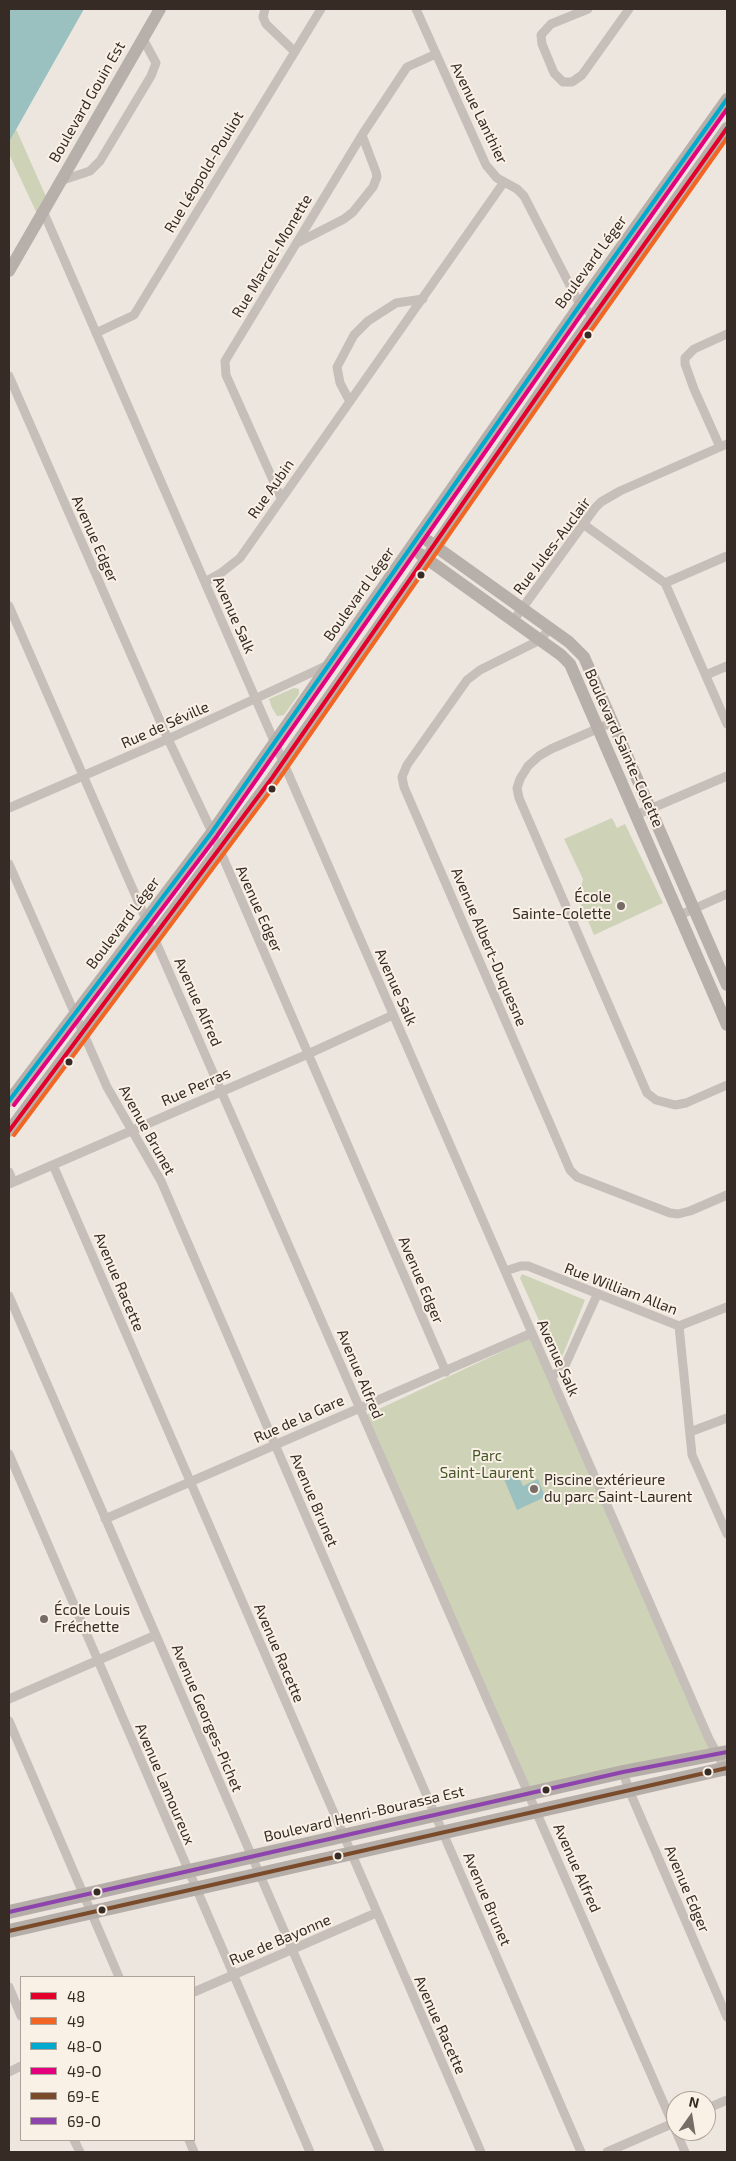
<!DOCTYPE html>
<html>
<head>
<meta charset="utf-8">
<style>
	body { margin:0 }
	#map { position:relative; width:736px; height:2161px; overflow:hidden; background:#ede6df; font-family:"Exo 2",sans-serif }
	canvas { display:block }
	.frame { position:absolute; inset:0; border:10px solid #372b26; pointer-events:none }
	.legend { position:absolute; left:20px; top:1976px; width:175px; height:165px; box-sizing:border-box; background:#faf1e6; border:1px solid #aca299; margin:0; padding:6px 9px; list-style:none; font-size:15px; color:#372b26 }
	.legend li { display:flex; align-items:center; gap:10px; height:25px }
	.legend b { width:25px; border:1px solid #aca299 }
	.north { position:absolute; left:666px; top:2091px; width:50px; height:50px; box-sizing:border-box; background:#faf1e6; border:1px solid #aca299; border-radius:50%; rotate:13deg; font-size:14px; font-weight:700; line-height:20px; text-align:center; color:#372b26 }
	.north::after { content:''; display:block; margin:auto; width:18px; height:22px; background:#776c67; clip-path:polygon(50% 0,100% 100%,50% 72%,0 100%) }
</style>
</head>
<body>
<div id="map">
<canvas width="736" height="2161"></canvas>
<div class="frame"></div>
<ul class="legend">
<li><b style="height:6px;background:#e4002b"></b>48</li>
<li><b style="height:6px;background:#f26522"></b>49</li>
<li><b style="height:6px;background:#00a9ce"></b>48-O</li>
<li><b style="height:6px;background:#e5007d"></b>49-O</li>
<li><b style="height:6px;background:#7a4b2a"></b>69-E</li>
<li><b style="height:6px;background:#8e44ad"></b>69-O</li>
</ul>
<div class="north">N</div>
</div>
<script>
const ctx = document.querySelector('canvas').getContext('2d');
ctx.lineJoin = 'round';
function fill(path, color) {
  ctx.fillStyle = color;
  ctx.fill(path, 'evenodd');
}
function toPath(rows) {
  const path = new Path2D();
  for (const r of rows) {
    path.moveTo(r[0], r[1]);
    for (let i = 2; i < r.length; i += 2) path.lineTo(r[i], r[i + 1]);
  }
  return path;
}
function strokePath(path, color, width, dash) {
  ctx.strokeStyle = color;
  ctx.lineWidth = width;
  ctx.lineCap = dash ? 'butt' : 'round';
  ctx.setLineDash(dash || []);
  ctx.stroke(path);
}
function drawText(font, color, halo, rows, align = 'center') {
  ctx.font = font + ' "Exo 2",sans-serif';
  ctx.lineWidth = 4;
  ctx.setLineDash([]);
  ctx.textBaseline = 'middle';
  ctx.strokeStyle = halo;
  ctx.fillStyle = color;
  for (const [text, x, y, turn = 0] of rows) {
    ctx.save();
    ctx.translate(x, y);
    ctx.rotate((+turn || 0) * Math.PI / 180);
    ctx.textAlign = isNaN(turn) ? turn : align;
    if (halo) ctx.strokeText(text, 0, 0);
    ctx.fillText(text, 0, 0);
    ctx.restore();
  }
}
fill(toPath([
	[16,129,48,201,39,218,9,154,9,142],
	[294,688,299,689,299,694,284,715,277,716,272,708,269,699],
	[612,818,617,828,625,824,663,903,594,935,578,897,583,879,564,839],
	[522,1274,585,1300,560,1362,557,1361,520,1278],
	[533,1337,712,1755,531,1795,364,1416]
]), '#ced3b8');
fill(toPath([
	[9,9,84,9,9,142],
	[517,1473,523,1486,538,1479,545,1497,517,1510,504,1479]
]), '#9ac0c0');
strokePath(toPath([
	[265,9,263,17,266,24,294,51],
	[416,9,486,165,497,178,517,189,524,196,580,305,594,316],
	[588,9,551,24,541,35,542,44,554,73,563,82,572,82,582,75,629,9],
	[60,181,90,171,100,161,151,76,156,63,143,39],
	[43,211,709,1739,727,1772],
	[297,243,344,219,353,212,373,187,377,177,376,172,362,135],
	[96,333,134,315,321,9],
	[9,376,168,739,212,832,446,1372],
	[349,400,340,383,337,367,354,335,368,321,396,303,423,299],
	[720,447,694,389,685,364,685,358,694,349,727,334],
	[281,498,226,375,225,361,362,135,407,67,436,54],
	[583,524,665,583,727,724],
	[205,582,221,573,240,558,504,182],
	[665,583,727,556],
	[9,606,685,2152],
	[513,621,595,508,601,502,620,491,727,444],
	[550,628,540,640,480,670,467,680,407,765,402,777,404,787,570,1170,577,1177,670,1213,678,1214,690,1211,727,1195],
	[706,675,727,666],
	[613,722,551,749,539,756,528,766,520,779,517,788,519,798,647,1093,656,1100,675,1105,686,1103,727,1085],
	[9,808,168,739,328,665],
	[636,815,727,776],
	[9,864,107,1087,161,1181,581,2152],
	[680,915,727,894],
	[53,1165,481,2152],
	[9,1172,13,1182],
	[9,1184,308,1054,393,1015],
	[505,1271,521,1266,528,1266,679,1326,727,1307],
	[9,1296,380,2152],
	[679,1326,692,1455,727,1534],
	[551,1376,563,1370,597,1295],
	[690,1432,727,1418],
	[9,1454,310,2152],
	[105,1519,532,1333],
	[9,1699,156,1635],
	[9,1721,119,1977],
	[623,1772,629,1790,727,2017],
	[9,1987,21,2016],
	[194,1992,376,1913],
	[9,2072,21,2066],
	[706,2109,727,2100],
	[74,2140,80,2152],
	[189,2140,194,2152],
	[607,2152,676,2122]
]), '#c6beb8', 9);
strokePath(toPath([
	[9,271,160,9],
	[428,541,569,642,584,657,727,985],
	[420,554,561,655,570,664,727,1025],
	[9,1101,212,832,580,305,727,99],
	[9,1131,272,778,435,546,568,352,727,128]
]), '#b7afa9', 12);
strokePath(toPath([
	[9,1912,623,1772,727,1752],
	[9,1931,727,1768]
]), '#b5ada7', 14);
strokePath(toPath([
	[9,1131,272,778,568,352,727,128]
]), '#e4002b', 4);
strokePath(toPath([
	[14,1135,277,782,573,356,727,138]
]), '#f26522', 4);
strokePath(toPath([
	[9,1101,212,832,580,305,727,99]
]), '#00a9ce', 4);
strokePath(toPath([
	[14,1105,217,836,585,309,727,109]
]), '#e5007d', 4);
strokePath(toPath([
	[9,1931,727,1768]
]), '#7a4b2a', 4);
strokePath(toPath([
	[9,1912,623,1772,727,1752]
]), '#8e44ad', 4);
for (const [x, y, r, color] of [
	[588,335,4.5,"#372b26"],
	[421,575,4.5,"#372b26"],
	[272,789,4.5,"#372b26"],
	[621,906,5,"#776c67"],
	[69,1062,4.5,"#372b26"],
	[534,1489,5,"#776c67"],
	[44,1619,5,"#776c67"],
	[708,1772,4.5,"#372b26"],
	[546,1790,4.5,"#372b26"],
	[338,1856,4.5,"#372b26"],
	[97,1892,4.5,"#372b26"],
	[102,1910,4.5,"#372b26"]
]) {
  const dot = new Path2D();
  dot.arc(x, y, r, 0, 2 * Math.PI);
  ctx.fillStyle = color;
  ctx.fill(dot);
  strokePath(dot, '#faf1e6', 2);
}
drawText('15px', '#372b26', '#faf1e6', [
	["Boulevard Gouin Est",87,102,-60],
	["Avenue Lanthier",479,113,64],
	["Rue Léopold-Pouliot",204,172,-59],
	["Rue Marcel-Monette",272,256,-59],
	["Boulevard Léger",591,262,-54],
	["Rue Aubin",271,489,-55],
	["Avenue Edger",95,539,66],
	["Rue Jules-Auclair",552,546,-53],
	["Boulevard Léger",359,594,-55],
	["Avenue Salk",234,615,66],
	["Rue de Séville",165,725,-24],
	["Boulevard Sainte-Colette",624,748,66],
	["Avenue Edger",259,909,66],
	["Boulevard Léger",123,923,-53],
	["Avenue Albert-Duquesne",489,947,67],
	["Avenue Salk",396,987,66],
	["Avenue Alfred",198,1002,66],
	["Rue Perras",196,1087,-24],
	["Avenue Brunet",147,1130,61],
	["Avenue Edger",421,1280,67],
	["Avenue Racette",119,1282,67],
	["Rue William Allan",621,1289,21],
	["Avenue Salk",558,1358,66],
	["Avenue Alfred",360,1374,67],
	["Rue de la Gare",299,1419,-24],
	["Avenue Brunet",314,1500,67],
	["Avenue Racette",279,1653,67],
	["Avenue Georges-Pichet",207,1718,67],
	["Avenue Lamoureux",165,1784,67],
	["Boulevard Henri-Bourassa Est",364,1814,-13],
	["Avenue Alfred",577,1868,66],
	["Avenue Edger",687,1889,67],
	["Avenue Brunet",487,1899,67],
	["Rue de Bayonne",280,1940,-23],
	["Avenue Racette",440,2025,66]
]);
drawText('15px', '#372b26', '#faf1e6', [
	["École",611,897,"right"],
	["Sainte-Colette",611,914,"right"],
	["Piscine extérieure",544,1480],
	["du parc Saint-Laurent",544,1497],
	["École Louis",54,1610],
	["Fréchette",54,1627]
], 'left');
drawText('15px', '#465729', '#faf1e6', [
	["Parc",487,1456],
	["Saint-Laurent",487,1473]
]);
</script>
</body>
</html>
